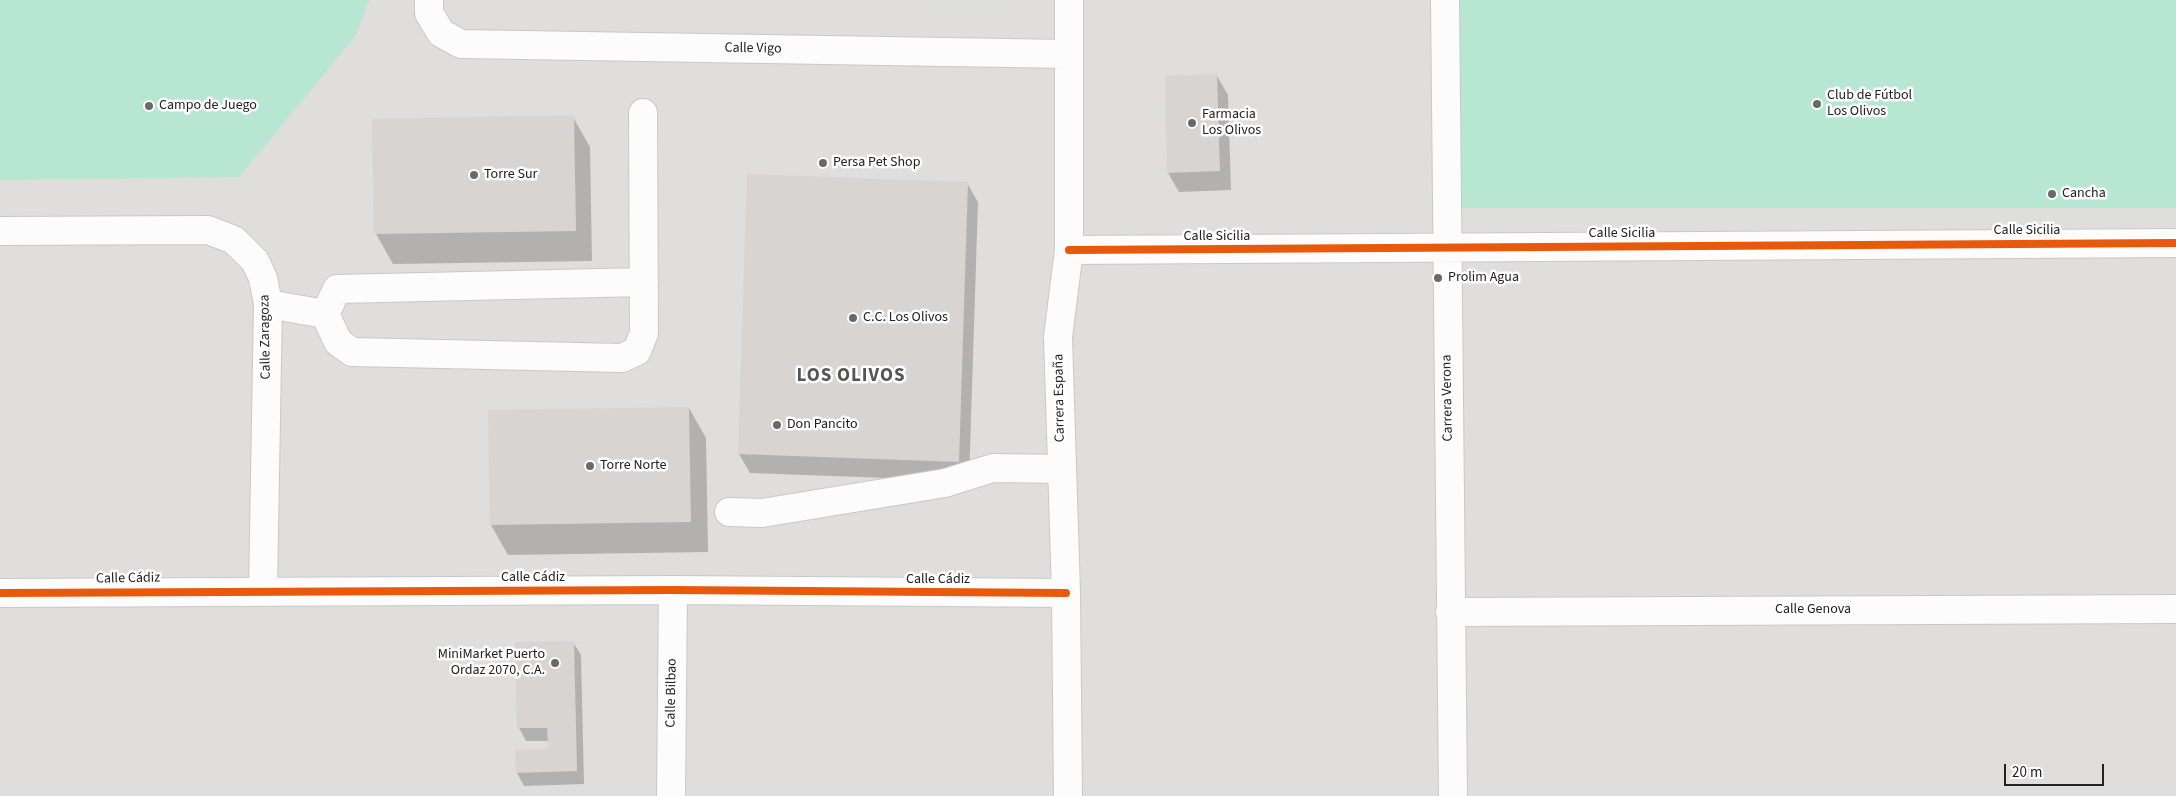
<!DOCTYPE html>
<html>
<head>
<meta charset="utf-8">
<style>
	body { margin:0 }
	#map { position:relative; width:2176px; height:796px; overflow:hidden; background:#f0eeeb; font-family:"Source Sans 3",sans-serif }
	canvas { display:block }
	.scale { position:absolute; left:2004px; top:764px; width:100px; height:22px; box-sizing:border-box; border:2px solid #222; border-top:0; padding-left:6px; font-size:15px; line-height:18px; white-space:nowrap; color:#222; -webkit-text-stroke:4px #fff; paint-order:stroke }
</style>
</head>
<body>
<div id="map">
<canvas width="2176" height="796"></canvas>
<div class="scale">20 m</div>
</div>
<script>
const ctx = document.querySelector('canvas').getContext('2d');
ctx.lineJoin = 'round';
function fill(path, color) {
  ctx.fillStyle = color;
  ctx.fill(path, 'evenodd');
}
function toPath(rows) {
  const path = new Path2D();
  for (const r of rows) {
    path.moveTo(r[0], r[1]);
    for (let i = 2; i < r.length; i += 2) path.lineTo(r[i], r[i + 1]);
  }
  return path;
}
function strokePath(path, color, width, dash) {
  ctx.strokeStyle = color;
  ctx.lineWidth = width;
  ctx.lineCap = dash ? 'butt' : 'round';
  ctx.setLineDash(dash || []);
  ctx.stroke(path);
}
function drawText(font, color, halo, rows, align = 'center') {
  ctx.font = font + ' "Source Sans 3",sans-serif';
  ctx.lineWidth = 5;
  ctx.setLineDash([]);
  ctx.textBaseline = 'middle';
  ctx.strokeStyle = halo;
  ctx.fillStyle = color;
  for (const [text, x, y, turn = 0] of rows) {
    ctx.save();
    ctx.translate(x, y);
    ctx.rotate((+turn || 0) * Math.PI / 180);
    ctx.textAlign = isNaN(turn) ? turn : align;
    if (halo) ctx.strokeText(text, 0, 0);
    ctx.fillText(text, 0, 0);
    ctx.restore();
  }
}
fill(toPath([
	[0,0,2176,0,2176,796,0,796]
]), '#dfdedc');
fill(toPath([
	[691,0,1013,0,1012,17,691,2]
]), '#dededc');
fill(toPath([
	[0,0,369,0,356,35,239,177,0,180],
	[1459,0,2176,0,2176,208,1458,208]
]), '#b7e6d2');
fill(toPath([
	[1217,76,1228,95,1231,190,1179,192,1168,173],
	[573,117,590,147,592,261,393,264,376,234],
	[967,183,978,202,969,481,750,473,739,454],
	[689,408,706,438,708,552,508,555,491,525],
	[573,642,581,655,584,784,524,786,517,773,550,751,549,741,526,741,519,728]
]), '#0003');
fill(toPath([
	[1217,74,1220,171,1167,173,1165,76],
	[574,115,576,231,374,234,372,119],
	[747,174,968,182,959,462,738,454],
	[689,407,691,522,490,525,488,410],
	[574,641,577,771,516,773,515,750,548,749,547,728,517,728,515,642]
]), '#d7d4d2');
const minor = toPath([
	[429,0,429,13,441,33,461,44,1068,54],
	[1445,0,1453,796],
	[0,231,208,230,234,240,255,261,263,278,268,304,263,590],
	[1069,250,2176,243],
	[268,304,325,314,338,342,352,352,622,358,637,351,644,333,643,113],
	[325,314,337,289,644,282],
	[729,512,762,513,945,483,993,468,1061,469],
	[0,593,673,590,1066,593],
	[1450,612,2176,609],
	[671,796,673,590],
	[1068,796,1066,593,1058,337,1069,250,1069,0]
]);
strokePath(minor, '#c9c8c7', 30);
strokePath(minor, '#fdfcfc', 28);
strokePath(toPath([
	[1069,250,2176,243],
	[0,593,673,590,1066,593]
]), '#e8590c', 8);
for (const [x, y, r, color] of [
	[1817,104,5,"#6a6968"],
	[149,106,5,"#6a6968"],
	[1192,123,5,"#6a6968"],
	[823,163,5,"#6a6968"],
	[474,175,5,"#6a6968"],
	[2052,194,5,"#6a6968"],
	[1438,278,5,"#6a6968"],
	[853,318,5,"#6a6968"],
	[777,425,5,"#6a6968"],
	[590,466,5,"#6a6968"],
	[555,663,5,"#6a6968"]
]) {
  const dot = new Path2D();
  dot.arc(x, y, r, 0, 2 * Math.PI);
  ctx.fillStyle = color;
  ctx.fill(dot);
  strokePath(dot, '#fff', 2);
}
drawText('14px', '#222', '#fff', [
	["Calle Vigo",753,49,1],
	["Calle Sicilia",2027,231],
	["Calle Sicilia",1622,234],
	["Calle Sicilia",1217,237],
	["Calle Zaragoza",266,337,-91],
	["Carrera España",1060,398,-91],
	["Carrera Verona",1448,398,-91],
	["Calle Cádiz",533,578],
	["Calle Cádiz",128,579,-1],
	["Calle Cádiz",938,580],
	["Calle Genova",1813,610],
	["Calle Bilbao",672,693,-89]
]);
drawText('14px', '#222', '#fff', [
	["Club de Fútbol",1827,96],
	["Los Olivos",1827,112],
	["Campo de Juego",159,106],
	["Farmacia",1202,115],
	["Los Olivos",1202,131],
	["Persa Pet Shop",833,163],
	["Torre Sur",484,175],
	["Cancha",2062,194],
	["Prolim Agua",1448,278],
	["C.C. Los Olivos",863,318],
	["Don Pancito",787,425],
	["Torre Norte",600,466],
	["MiniMarket Puerto",545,655,"right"],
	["Ordaz 2070, C.A.",545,671,"right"]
], 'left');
ctx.letterSpacing = '1px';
drawText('bold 19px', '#555', '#fff', [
	["LOS OLIVOS",851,377]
]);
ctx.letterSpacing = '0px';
</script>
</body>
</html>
